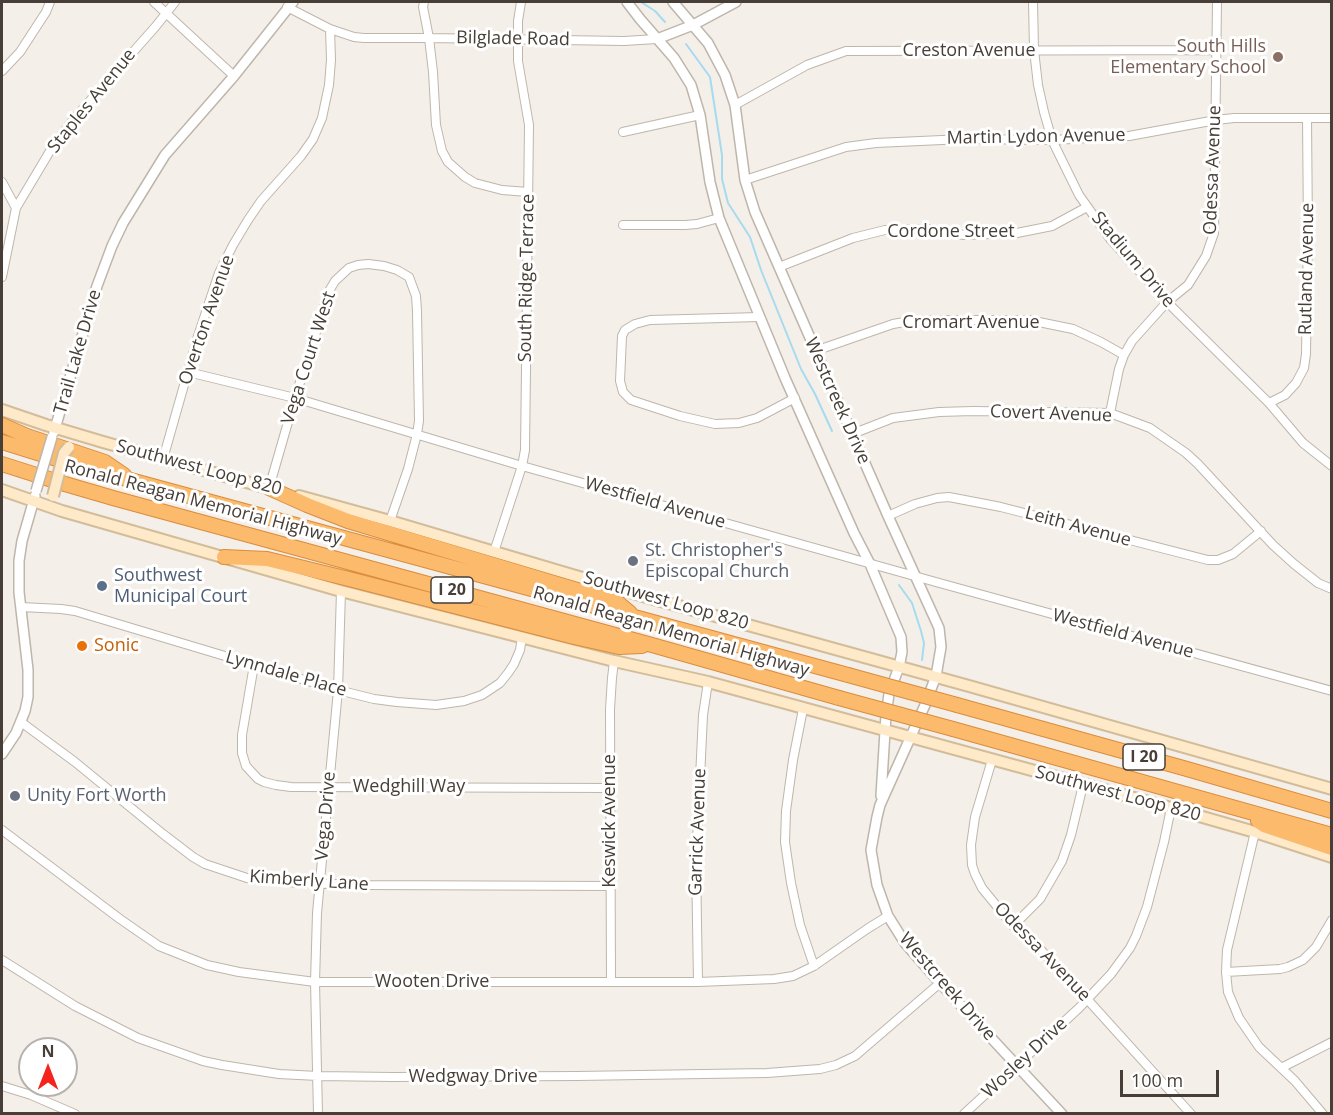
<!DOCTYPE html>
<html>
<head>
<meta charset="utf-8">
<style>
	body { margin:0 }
	#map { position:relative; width:1333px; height:1115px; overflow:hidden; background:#f4efe9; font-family:"Open Sans",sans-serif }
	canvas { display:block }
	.frame { position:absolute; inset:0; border:3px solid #473f37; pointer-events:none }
	.north { position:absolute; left:18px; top:1037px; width:60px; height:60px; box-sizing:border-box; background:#fff; border:2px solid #b5b2af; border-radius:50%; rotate:0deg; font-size:16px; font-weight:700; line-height:24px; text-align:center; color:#473f37 }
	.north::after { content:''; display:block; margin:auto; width:21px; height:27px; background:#f6231d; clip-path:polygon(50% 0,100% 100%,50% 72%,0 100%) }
	.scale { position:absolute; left:1120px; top:1070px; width:99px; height:27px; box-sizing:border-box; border:3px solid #473f37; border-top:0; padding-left:8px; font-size:18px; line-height:21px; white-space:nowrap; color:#473f37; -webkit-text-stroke:4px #fff; paint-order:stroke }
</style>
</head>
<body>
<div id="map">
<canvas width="1333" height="1115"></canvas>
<div class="frame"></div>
<div class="north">N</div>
<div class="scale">100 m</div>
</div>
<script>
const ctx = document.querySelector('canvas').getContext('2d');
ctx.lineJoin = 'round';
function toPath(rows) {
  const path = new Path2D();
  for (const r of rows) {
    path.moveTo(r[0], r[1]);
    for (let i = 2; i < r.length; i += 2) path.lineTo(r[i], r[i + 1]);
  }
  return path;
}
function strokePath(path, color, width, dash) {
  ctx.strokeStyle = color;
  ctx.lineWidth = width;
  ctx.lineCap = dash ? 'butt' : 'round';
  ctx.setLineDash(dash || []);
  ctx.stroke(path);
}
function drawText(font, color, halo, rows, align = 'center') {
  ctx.font = font + ' "Open Sans",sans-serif';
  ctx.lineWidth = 6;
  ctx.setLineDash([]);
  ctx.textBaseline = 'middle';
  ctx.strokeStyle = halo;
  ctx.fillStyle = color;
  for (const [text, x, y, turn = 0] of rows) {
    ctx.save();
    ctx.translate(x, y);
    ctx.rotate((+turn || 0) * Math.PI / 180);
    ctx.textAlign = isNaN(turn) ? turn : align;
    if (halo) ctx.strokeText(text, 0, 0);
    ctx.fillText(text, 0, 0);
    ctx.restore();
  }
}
strokePath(toPath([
	[641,2,655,11,665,22],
	[686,44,710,77,722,155,722,179,728,203,750,237,761,270,801,369,815,394,832,431],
	[899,585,912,603,921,631,924,643,922,660]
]), '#a6dbef', 2);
const minor = toPath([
	[154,2,234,76],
	[424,2,423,7,429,38,433,72,436,125,442,151,448,162,465,177,475,183,502,190,528,192],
	[1033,2,1034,50,1038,85,1044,112,1052,140,1079,195,1111,240,1167,302,1269,403,1303,443,1332,466],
	[287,7,330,29,354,37,364,38,429,38,624,41,657,39],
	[2,71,20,52,46,12,50,2],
	[735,105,807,65,846,51,1217,50],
	[623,132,700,115],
	[745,180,846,147,876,143,964,139,1052,140,1129,136,1216,120,1234,118,1332,118],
	[2,182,16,208],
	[623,225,685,225,697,224,719,218],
	[779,267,853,238,885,230,931,229,964,235,1017,233,1052,226,1087,207],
	[2,277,16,208,53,146,73,120,156,26,175,2],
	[759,317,650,320,635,324,625,330,622,336,620,381,623,392,631,400,680,416,715,424,739,423,757,418,795,398],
	[815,351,893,324,910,321,949,320,1029,320,1073,329,1101,342,1124,355],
	[188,372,295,398,522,466,943,584,1332,691],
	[1269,403,1285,395,1296,383,1304,368,1306,354,1308,232,1307,118],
	[1110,413,1119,369,1124,355,1132,341,1167,302,1188,285,1206,256,1214,233,1217,2],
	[852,434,893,418,939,412,973,411,1110,413,1150,428,1186,453,1198,464,1273,545,1294,564,1318,583,1332,589],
	[163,459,198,336,219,273,233,245,248,220,261,201,301,156,313,139,322,118,329,85,331,60,330,29],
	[269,488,295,398,329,291,335,281,349,268,358,265,368,264,384,266,397,270,409,277,416,296,417,311,419,421,417,434,408,469,390,521],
	[888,516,915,504,937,498,949,497,1001,507,1208,560,1218,560,1233,554,1261,531],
	[494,552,522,466,525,450,529,125,518,61,518,21,521,2],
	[21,607,61,609,75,611,338,690,374,699,397,702,436,705,464,701,482,695,500,683,508,673,514,664,520,650,522,637],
	[254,665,242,735,242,753,246,766,258,779,264,782,276,785,291,787,610,788],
	[803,709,793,760,786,811,785,842,791,883,800,925,814,966],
	[21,722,75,762,163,834,193,857,205,864,247,878,299,883,366,885,611,886],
	[992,760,975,817,971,845,972,865,975,874,982,888,1013,926,1040,949,1087,999,1191,1114],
	[2,830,120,919,159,946,207,965,239,972,315,982,698,982,774,979,793,976,814,966,867,929,888,916],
	[1255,832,1227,950,1226,972,1228,992,1239,1018,1259,1047,1295,1081,1323,1114],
	[1013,926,1040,899,1062,861,1071,835,1083,785],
	[2,960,75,1006,138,1038,203,1061,222,1065,279,1074,318,1076,393,1077,577,1076,767,1073,820,1069,836,1065,855,1056,940,983],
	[1226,972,1280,969,1288,967,1303,960,1316,947,1332,920],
	[611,982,610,709,612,678,614,661],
	[698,982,696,862,703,715,708,682],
	[1281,1068,1332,1042],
	[2,1086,31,1095,75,1114],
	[318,1114,315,982,317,913,338,690,341,591],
	[964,1114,1079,1008,1111,974,1130,948,1136,936,1147,907,1164,842,1171,808]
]);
const tertiary = toPath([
	[627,2,640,19,674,58,691,85,700,115,710,182,719,218,785,378,854,533,870,564,901,637,902,652,899,667,889,694,886,715,881,796],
	[673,2,708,43,725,75,735,105,745,180,755,212,888,516,939,628,941,647,936,676,925,705,880,805,877,817,871,850,877,885,888,916,905,943,940,983,1062,1114],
	[657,39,693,25,736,2],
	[54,432,97,286,112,246,123,223,165,155,234,76,293,2],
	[2,754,16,733,25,711,28,697,28,670,19,592,19,561,22,541,35,496]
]);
const secondary = toPath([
	[2,410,46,425,103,442,275,490],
	[2,490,62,511,341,591,614,661,708,682,1171,808,1255,832,1332,857],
	[299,496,390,521,650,598,969,686,1332,789]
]);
const motorway = toPath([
	[2,425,27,436,105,462,124,475],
	[2,442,73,464,134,481,848,675],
	[2,464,65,484,113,498,652,645,839,698],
	[269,488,307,505,348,521,594,595,618,603,630,613],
	[224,557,267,559,349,579,574,637,619,647,642,646],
	[957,705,1187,769,1332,811],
	[953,729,1332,835],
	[1258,821,1264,825,1332,848]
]);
strokePath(minor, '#bfb6ab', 10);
strokePath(tertiary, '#bfb6ab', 12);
strokePath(secondary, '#d3bc99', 14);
strokePath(motorway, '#db8c3c', 16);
strokePath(minor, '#fff', 8);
strokePath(tertiary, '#fff', 9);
strokePath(secondary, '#feeac9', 10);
strokePath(motorway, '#fbba6c', 14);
const tertiaryBridge = toPath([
	[36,491,52,437]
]);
const secondaryBridge = toPath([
	[53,496,64,453,69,447]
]);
const motorwayBridge = toPath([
	[848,675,957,705],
	[839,698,953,729]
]);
strokePath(tertiaryBridge, '#bfb6ab', 12, []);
strokePath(secondaryBridge, '#d3bc99', 14, []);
strokePath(motorwayBridge, '#db8c3c', 16, []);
strokePath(tertiaryBridge, '#fff', 9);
strokePath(secondaryBridge, '#feeac9', 10);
strokePath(motorwayBridge, '#fbba6c', 14);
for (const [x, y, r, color] of [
	[1278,57,6,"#8d6e63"],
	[633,561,6,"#6b7280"],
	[102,586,6,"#5c6f8a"],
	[82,646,6,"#e8710a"],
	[15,796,6,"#6b7280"]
]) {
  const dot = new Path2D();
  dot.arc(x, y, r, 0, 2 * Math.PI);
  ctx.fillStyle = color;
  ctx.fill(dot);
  strokePath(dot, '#fff', 2);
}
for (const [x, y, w] of [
	[452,590,42],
	[1144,757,42]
]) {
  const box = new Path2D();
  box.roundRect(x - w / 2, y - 13, w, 26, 4.5);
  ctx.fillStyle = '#fff';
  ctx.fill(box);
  strokePath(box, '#473f37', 1.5);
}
drawText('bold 16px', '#473f37', null, [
	["I 20",452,590],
	["I 20",1144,757]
]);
drawText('18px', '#473f37', '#fff', [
	["Bilglade Road",513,39,1],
	["Creston Avenue",969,51],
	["Staples Avenue",92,101,-51],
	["Martin Lydon Avenue",1036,137,-1],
	["Odessa Avenue",1213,170,-88],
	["Cordone Street",951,232],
	["Stadium Drive",1133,260,50],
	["Rutland Avenue",1307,269,-89],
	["South Ridge Terrace",527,278,-89],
	["Overton Avenue",207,320,-71],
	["Cromart Avenue",971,323],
	["Trail Lake Drive",78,352,-74],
	["Vega Court West",309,358,-72],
	["Westcreek Drive",837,401,66],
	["Covert Avenue",1051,414,2],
	["Southwest Loop 820",199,468,15],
	["Ronald Reagan Memorial Highway",203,503,15],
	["Westfield Avenue",655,503,16],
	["Leith Avenue",1078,527,15],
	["Southwest Loop 820",666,601,16],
	["Ronald Reagan Memorial Highway",671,632,16],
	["Westfield Avenue",1123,634,15],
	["Lynndale Place",286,674,16],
	["Wedghill Way",409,787],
	["Southwest Loop 820",1118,794,15],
	["Vega Drive",326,816,-85],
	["Keswick Avenue",610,821,-90],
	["Garrick Avenue",698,832,-88],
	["Kimberly Lane",309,881,4],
	["Odessa Avenue",1042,952,46],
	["Wooten Drive",432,982],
	["Westcreek Drive",947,987,49],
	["Wosley Drive",1025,1058,-43],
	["Wedgway Drive",473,1077]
]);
drawText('18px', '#785e54', '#fff', [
	["South Hills",1266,47],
	["Elementary School",1266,68]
], 'right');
drawText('18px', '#5b616d', '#fff', [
	["St. Christopher's",645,551],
	["Episcopal Church",645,572],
	["Unity Fort Worth",27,796]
], 'left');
drawText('18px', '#4e5e75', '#fff', [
	["Southwest",114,576],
	["Municipal Court",114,597]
], 'left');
drawText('18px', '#c56008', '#fff', [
	["Sonic",94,646]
], 'left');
</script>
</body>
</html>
